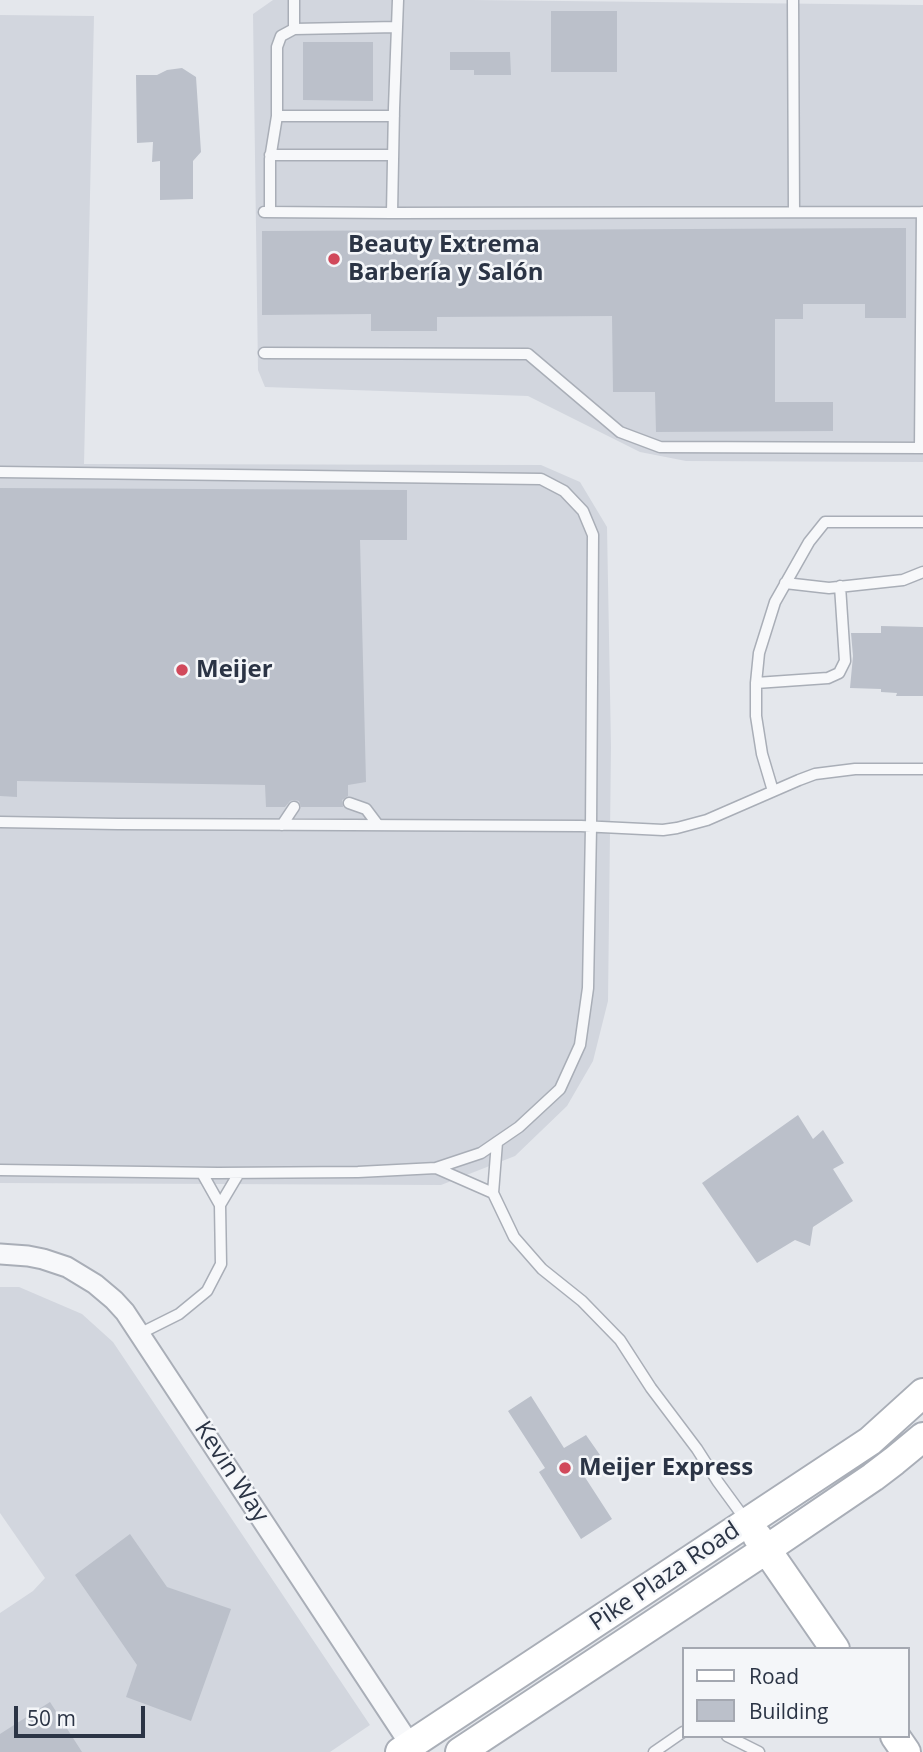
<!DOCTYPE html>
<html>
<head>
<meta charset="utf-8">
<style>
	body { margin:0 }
	#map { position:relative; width:923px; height:1752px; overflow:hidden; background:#e4e7ec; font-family:"Open Sans",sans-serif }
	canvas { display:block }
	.legend { position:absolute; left:682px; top:1647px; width:228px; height:91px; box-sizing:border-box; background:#f4f6f9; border:2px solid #a4a8b1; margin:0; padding:9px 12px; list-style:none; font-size:21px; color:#2b3445 }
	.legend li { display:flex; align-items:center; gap:14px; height:35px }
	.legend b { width:35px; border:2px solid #a4a8b1 }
	.scale { position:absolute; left:14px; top:1706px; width:131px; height:32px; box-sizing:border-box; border:4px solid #2b3445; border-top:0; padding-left:9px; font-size:21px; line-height:24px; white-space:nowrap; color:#2b3445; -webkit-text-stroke:5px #f4f6f9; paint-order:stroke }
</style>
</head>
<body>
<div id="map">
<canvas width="923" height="1752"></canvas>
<ul class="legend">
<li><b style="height:9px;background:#fff"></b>Road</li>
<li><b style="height:19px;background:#bbc0ca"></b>Building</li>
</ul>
<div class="scale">50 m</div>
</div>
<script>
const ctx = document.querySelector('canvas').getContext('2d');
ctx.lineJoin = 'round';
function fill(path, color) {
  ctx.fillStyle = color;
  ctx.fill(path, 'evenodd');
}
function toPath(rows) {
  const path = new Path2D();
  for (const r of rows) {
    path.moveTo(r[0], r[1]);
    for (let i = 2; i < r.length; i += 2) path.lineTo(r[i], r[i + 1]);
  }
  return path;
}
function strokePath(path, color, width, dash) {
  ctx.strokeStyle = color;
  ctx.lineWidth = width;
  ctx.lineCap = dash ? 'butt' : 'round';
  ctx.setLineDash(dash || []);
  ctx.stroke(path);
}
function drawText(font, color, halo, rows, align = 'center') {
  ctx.font = font + ' "Open Sans",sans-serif';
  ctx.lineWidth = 5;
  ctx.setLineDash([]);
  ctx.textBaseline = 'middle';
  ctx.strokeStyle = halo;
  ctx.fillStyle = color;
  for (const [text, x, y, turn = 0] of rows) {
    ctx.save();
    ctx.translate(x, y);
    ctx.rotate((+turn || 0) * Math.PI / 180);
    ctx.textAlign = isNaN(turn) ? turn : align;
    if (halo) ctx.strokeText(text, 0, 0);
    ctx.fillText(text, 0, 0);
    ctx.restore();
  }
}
fill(toPath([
	[273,0,473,0,923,5,923,462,686,461,640,452,528,396,265,387,258,370,253,14],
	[0,15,94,16,84,464,541,465,580,482,607,527,611,747,608,1001,593,1061,567,1106,515,1156,441,1185,0,1183],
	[0,1287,19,1287,82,1314,113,1342,370,1725,330,1752,0,1752,0,1613,33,1591,45,1578,0,1513]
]), '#d2d6de');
fill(toPath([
	[551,11,617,11,617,72,551,72],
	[303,42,373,42,373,101,303,100],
	[450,52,510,52,511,75,474,75,474,70,450,70],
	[182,68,196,77,201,152,193,161,193,199,160,200,160,161,152,162,153,142,137,143,136,75,157,75,167,70],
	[906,228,906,318,865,318,865,304,803,304,803,319,775,319,775,402,833,402,833,431,656,432,655,392,613,392,612,316,437,317,437,331,371,331,371,314,262,315,262,231],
	[0,488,407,490,407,540,360,540,366,782,348,785,348,796,342,800,343,807,301,807,299,801,294,800,290,801,285,807,266,807,265,785,17,781,17,797,0,796],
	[881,626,923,627,923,696,896,696,897,693,881,692,881,689,850,688,853,656,851,633,881,633],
	[798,1115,813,1139,823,1130,844,1163,833,1169,853,1201,813,1227,810,1246,795,1240,757,1263,702,1183],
	[531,1396,564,1448,586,1435,600,1455,579,1468,612,1519,581,1539,539,1472,545,1468,508,1411],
	[130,1534,167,1587,231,1609,191,1721,126,1697,137,1665,75,1575],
	[50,1702,82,1752,0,1752,0,1734]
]), '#bbc0ca');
const lane = toPath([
	[294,0,294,29,397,27],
	[793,0,794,212],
	[277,116,394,116],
	[270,155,393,155],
	[264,212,392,213,923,212],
	[270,212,270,159,277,116,277,47,281,36,294,29],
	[392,213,394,108,398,0],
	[264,353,528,354,620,432,660,447,923,448],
	[920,448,922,212],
	[0,472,541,479,564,491,583,511,593,535,591,827,588,988,580,1045,560,1089,519,1127,481,1153,436,1168,358,1172,218,1173,0,1170],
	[785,583,829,588,903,580,923,572],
	[756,683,828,678,839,673,845,661,840,586],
	[773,791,762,754,756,716,756,683,759,653,775,602,809,542,825,522,923,522],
	[349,803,366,809,378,825],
	[0,822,118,824,581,826,663,830,677,828,707,820,799,780,815,774,855,769,923,769],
	[282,825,294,807],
	[436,1168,493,1193,497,1142],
	[202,1173,220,1205,239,1173],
	[493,1193,514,1237,542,1269,582,1301,620,1340,651,1388,697,1449,718,1482,745,1519],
	[139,1334,179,1314,207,1291,221,1264,220,1205],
	[727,1736,759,1752],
	[654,1752,683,1732]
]);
const street = toPath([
	[0,1254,28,1256,43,1259,67,1267,95,1284,114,1300,125,1312,415,1752]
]);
const secondary = toPath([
	[757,1536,835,1649],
	[895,1736,906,1752],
	[400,1752,870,1441,923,1393],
	[460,1752,767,1549,873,1477,894,1461,923,1437]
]);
strokePath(lane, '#a9aeb7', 13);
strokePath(street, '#a9aeb7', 23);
strokePath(secondary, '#a9aeb7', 32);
strokePath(lane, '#f7f8fa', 10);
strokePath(street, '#f7f8fa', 19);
strokePath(secondary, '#fff', 28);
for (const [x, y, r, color] of [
	[334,259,7,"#d1495b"],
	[182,670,7,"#d1495b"],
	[565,1468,7,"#d1495b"]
]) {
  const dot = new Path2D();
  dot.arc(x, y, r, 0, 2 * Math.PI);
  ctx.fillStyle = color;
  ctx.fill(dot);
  strokePath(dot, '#f4f6f9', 2.5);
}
drawText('bold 24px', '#2b3445', '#f4f6f9', [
	["Beauty Extrema",348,245],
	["Barbería y Salón",348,273],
	["Meijer",196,670],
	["Meijer Express",579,1468]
], 'left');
drawText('24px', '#2b3445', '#f4f6f9', [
	["Kevin Way",231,1472,57],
	["Pike Plaza Road",665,1577,-34]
]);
</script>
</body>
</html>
